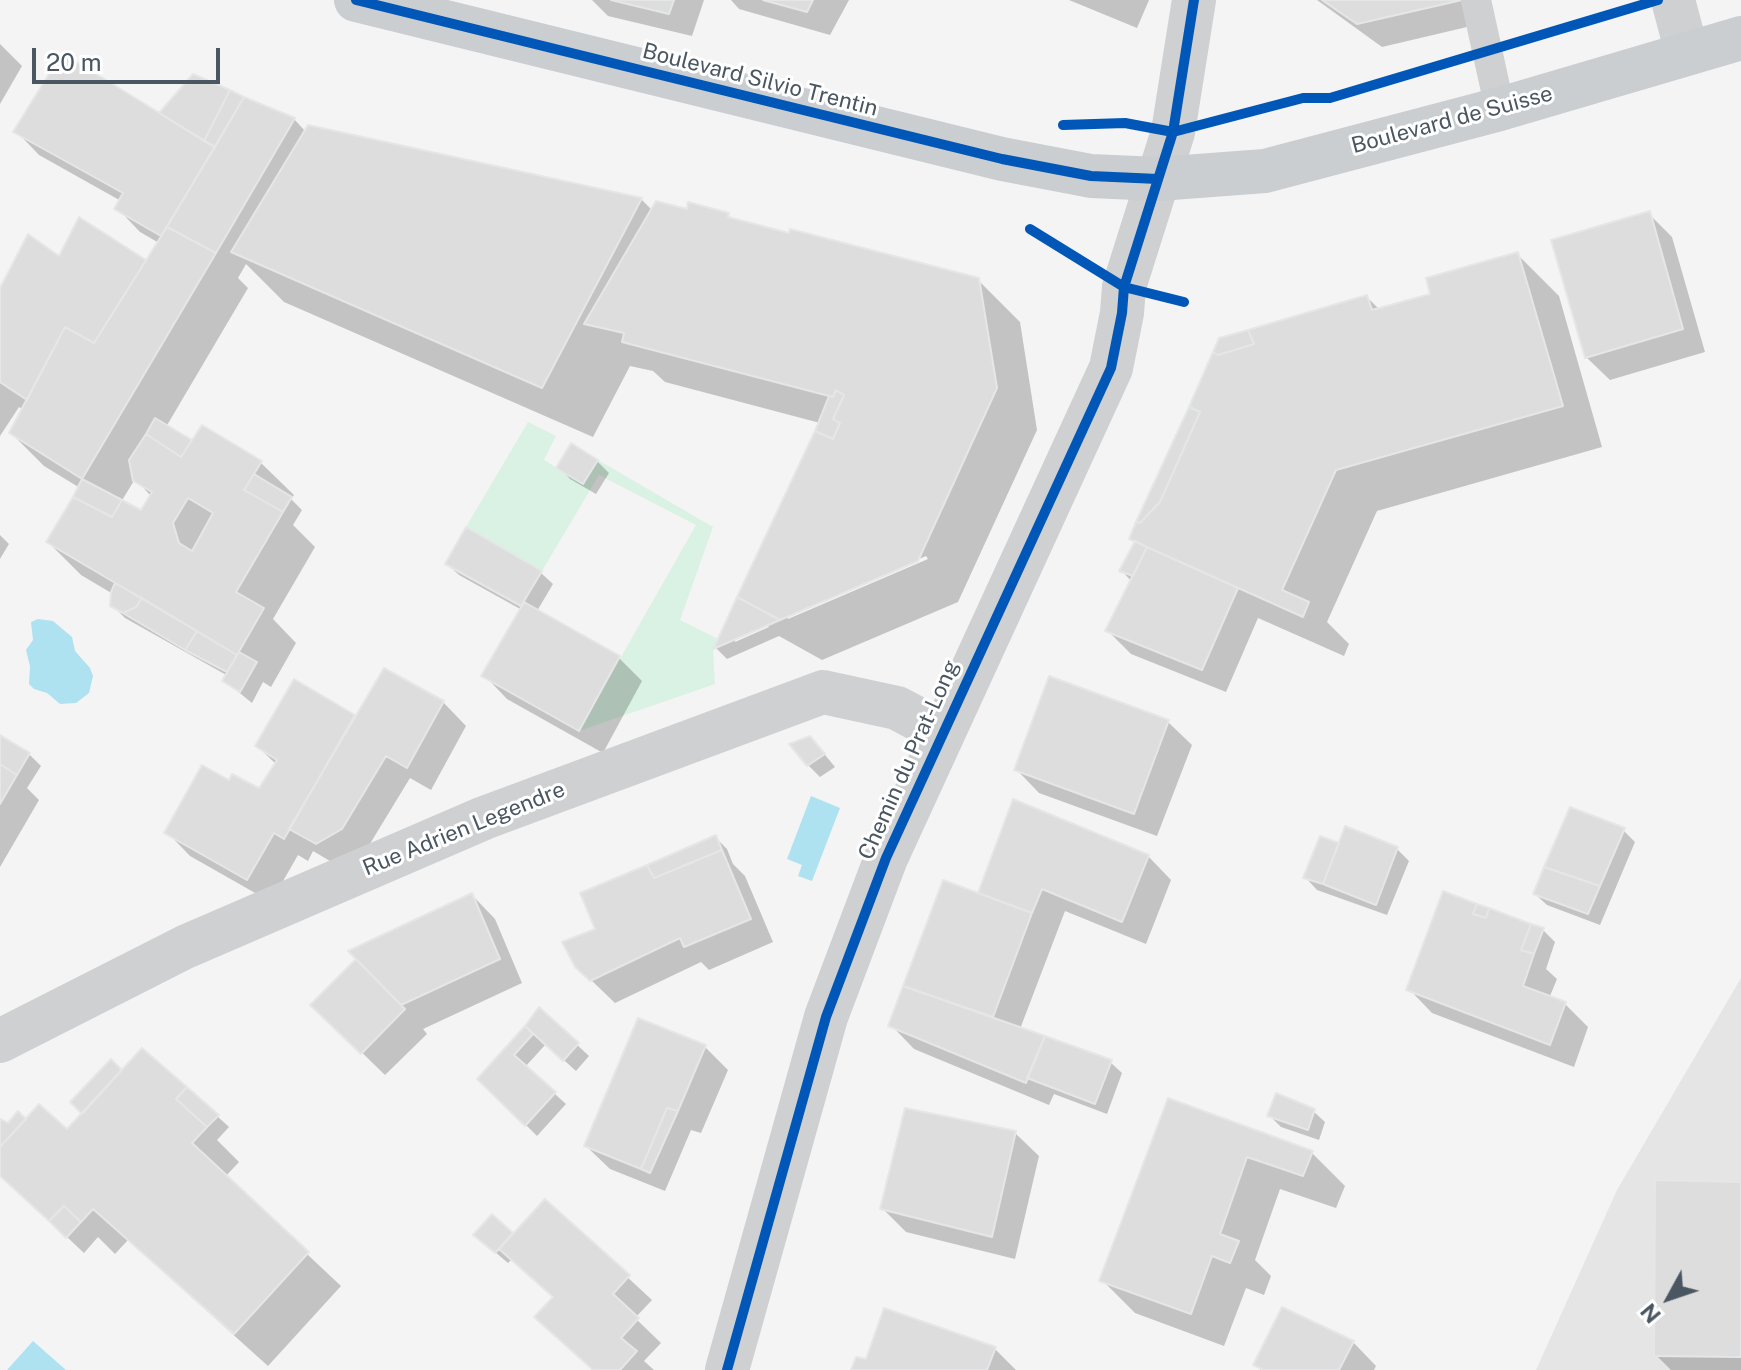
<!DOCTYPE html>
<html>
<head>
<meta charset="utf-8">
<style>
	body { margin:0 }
	#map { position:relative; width:1741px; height:1370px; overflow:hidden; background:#f4f4f4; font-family:"Public Sans",sans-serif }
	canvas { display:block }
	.north { position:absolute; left:1629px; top:1258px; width:80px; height:80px; -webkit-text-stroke:6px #fff; paint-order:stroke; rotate:230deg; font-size:22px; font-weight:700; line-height:32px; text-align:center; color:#4a5661 }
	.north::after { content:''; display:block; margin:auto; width:28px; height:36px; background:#4a5661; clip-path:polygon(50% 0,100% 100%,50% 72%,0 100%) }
	.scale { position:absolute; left:32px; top:48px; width:188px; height:36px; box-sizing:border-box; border:4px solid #4a5661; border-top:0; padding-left:10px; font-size:24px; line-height:28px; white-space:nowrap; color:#4a5661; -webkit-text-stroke:6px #fff; paint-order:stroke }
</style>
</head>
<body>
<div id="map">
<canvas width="1741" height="1370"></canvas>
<div class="north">N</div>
<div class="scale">20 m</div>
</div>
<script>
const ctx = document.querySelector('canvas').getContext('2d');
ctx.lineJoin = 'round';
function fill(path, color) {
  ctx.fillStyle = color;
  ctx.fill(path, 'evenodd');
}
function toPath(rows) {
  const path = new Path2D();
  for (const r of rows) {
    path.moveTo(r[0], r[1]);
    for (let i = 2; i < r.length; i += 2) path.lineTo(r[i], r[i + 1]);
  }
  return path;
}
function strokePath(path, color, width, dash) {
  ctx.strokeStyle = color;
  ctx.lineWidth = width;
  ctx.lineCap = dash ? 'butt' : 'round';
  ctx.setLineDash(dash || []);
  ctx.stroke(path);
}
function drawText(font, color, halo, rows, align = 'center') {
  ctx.font = font + ' "Public Sans",sans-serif';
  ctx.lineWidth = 6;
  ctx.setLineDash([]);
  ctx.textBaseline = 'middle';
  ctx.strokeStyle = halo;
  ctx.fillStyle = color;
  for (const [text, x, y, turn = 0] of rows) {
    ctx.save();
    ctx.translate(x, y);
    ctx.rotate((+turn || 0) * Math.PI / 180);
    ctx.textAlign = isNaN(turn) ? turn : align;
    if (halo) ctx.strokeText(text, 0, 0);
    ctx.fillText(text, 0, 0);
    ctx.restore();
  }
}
fill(toPath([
	[1741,978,1741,1370,1536,1370,1617,1190]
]), '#e6e5e6');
fill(toPath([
	[528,422,556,436,544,460,583,484,598,460,713,527,680,620,718,639,713,649,715,684,579,731,696,525,599,475,542,571,466,527]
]), '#d9f2e3');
fill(toPath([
	[38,619,53,621,72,637,75,651,90,668,93,676,89,693,76,703,60,704,47,693,34,689,29,684,30,666,26,650,33,640,31,622],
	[811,796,840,808,812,881,798,876,802,865,787,859],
	[33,1341,66,1370,7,1370]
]), '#aee2f0');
fill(toPath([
	[592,0,704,0,692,36,608,16],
	[731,0,849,0,830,35,739,9],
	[1069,0,1149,0,1137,28],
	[1317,0,1479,0,1484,23,1382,47],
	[0,44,22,66,0,104],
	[294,119,306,132,309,127,641,199,653,211,728,215,733,220,978,280,1020,322,1037,430,958,602,822,660,779,636,727,659,716,648,820,423,665,382,653,371,630,366,593,437,284,302,246,264,238,278,248,288,166,427,192,444,260,462,294,495,291,499,302,510,293,525,315,547,273,619,296,643,271,687,263,682,252,703,225,681,228,676,125,618,113,606,113,594,81,575,48,542,80,488,44,466,11,433,24,410,19,407,0,436,0,292,60,259,80,220,147,263,159,243,140,232,117,208,121,201,39,155,16,131,167,120],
	[135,479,152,497,142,513,121,502],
	[926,556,928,559,788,619,788,614],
	[766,624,769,627,735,642,735,637],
	[1649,214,1672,237,1705,352,1610,380,1586,357],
	[1518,255,1559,296,1602,447,1377,511,1327,622,1349,644,1344,656,1258,618,1226,692,1131,654,1108,631,1132,582,1121,570,1136,543,1131,539,1367,297,1380,310,1433,295],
	[572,446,597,461,609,473,596,494,570,479,559,467],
	[467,530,541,573,553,584,537,611,619,658,642,681,603,753,507,699,484,675,522,610,459,575,447,564],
	[0,535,9,544,0,559],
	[295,682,356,718,443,702,466,726,431,790,410,778,365,852,340,867,313,851,308,861,298,855,271,902,190,856,167,832,230,783,260,791,277,765,257,746],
	[1168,722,1192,745,1157,836,1039,793,1016,769],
	[0,737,29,754,41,766,27,788,39,800,0,867],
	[821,750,835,767,820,777,808,765],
	[1623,830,1635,842,1600,925,1547,905,1535,894],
	[715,837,727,849,733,864,745,876,773,942,709,970,701,962,615,1003,591,980,598,930],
	[1340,845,1397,849,1409,861,1387,915,1317,890,1306,878],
	[1148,856,1171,880,1146,944,1065,911,1020,1029,1110,1062,1122,1073,1107,1114,1054,1094,1049,1105,914,1049,891,1025,944,882,980,896],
	[472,895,495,919,522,983,423,1029,427,1034,385,1075,313,1005],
	[1543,930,1555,942,1546,969,1557,979,1550,996,1565,1004,1588,1027,1574,1067,1432,1013,1409,989],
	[540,1010,589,1056,576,1071,546,1044,525,1067,566,1104,537,1136,480,1079],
	[705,1047,728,1070,701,1133,691,1130,665,1191,610,1169,586,1146],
	[122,1072,217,1116,229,1127,217,1140,239,1162,225,1177,341,1286,268,1366,128,1240,115,1254,98,1237,84,1253,0,1174,0,1122,8,1125,26,1121,67,1132],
	[1169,1100,1312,1153,1345,1186,1336,1208,1280,1189,1255,1260,1271,1276,1264,1295,1246,1288,1224,1346,1135,1313,1102,1280],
	[1313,1111,1325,1122,1319,1140,1281,1127,1270,1116],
	[1015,1133,1039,1156,1015,1259,906,1232,883,1209],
	[1741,1184,1741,1370,1671,1370,1656,1355],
	[545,1201,652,1300,635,1318,661,1343,644,1361,654,1370,593,1370,554,1298,512,1259,508,1263,488,1246,492,1217,513,1236],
	[886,1311,995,1349,1016,1370,853,1370,867,1361],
	[1353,1342,1376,1366,1374,1370,1261,1370,1256,1365]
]), '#0003');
const building = toPath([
	[611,0,674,0,669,14,611,0],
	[763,0,813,0,807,12,763,0],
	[1322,0,1462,0,1357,24,1322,0],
	[62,53,215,147,161,236,114,209,123,193,13,132,62,53],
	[193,74,230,90,204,141,159,113,193,74],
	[230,90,244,97,215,147,204,141,230,90],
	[244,97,295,118,216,253,167,227,244,97],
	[308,125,642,198,542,388,231,252,308,125],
	[656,201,687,209,688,202,729,213,728,217,789,233,790,229,979,278,997,388,918,561,780,620,737,597,815,431,833,439,840,423,833,419,844,395,836,390,833,397,622,342,624,333,584,324,656,201],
	[1650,211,1683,329,1585,358,1551,240,1650,211],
	[79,217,146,260,94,343,65,327,27,400,0,382,0,288,28,234,59,256,79,217],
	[167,227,216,253,82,479,9,433,65,327,94,343,167,227],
	[1518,252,1563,406,1336,470,1282,590,1309,602,1303,617,1129,539,1136,522,1140,523,1160,502,1200,412,1189,407,1213,352,1218,355,1254,344,1248,330,1367,295,1372,310,1430,294,1426,278,1518,252],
	[1248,330,1254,344,1218,355,1213,352,1219,338,1248,330],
	[836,390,844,395,833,419,840,423,833,439,815,431,829,396,833,397,836,390],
	[1189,407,1200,412,1160,502,1140,523,1136,522,1189,407],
	[155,418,192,440,181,457,146,434,155,418],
	[202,425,262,461,244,490,283,512,236,592,264,608,237,655,46,542,73,497,112,517,122,500,141,510,152,492,133,481,129,460,146,434,181,457,202,425],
	[188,498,213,513,192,551,179,543,173,523,188,498],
	[571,443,598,460,583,484,556,468,571,443],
	[254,474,292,497,283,512,244,490,254,474],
	[82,479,122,500,112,517,73,497,82,479],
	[466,527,542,571,521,606,445,564,466,527],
	[1135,541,1147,547,1133,576,1119,571,1135,541],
	[1147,547,1238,588,1202,670,1105,631,1147,547],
	[115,583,142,598,136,607,123,613,110,606,111,592,115,583],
	[737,597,780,620,713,649,718,639,737,597],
	[142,598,197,631,185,650,123,613,136,607,142,598],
	[524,602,620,656,579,731,481,676,524,602],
	[197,631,237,655,227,672,185,650,197,631],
	[239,652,257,662,240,692,222,681,239,652],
	[384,668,444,701,407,768,386,756,342,829,316,844,289,829,384,668],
	[1049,676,1169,720,1134,814,1014,770,1049,676],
	[294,679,355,715,284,839,274,833,247,880,164,833,202,765,229,780,232,774,259,788,277,760,255,746,294,679],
	[0,735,30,753,17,775,0,764,0,735],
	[810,736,825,754,807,766,789,744,810,736],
	[0,764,17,775,0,804,0,764],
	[1013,799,1149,855,1122,922,1042,889,1032,913,978,893,1013,799],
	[1570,807,1625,828,1600,886,1544,867,1570,807],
	[1345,826,1398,847,1376,905,1323,884,1345,826],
	[716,835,722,850,654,878,647,865,716,835],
	[1320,836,1339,843,1323,884,1303,878,1320,836],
	[722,850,751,919,684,947,680,938,590,981,575,967,562,942,595,929,580,893,647,865,654,878,722,850],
	[1544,867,1600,886,1588,914,1533,894,1544,867],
	[943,880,1032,913,993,1017,903,986,943,880],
	[1443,891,1477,904,1473,914,1486,918,1489,908,1531,924,1521,950,1534,954,1523,986,1566,1002,1550,1045,1406,990,1443,891],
	[472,893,500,959,401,1005,348,951,472,893],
	[1477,904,1489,908,1486,918,1473,914,1477,904],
	[1531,924,1544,928,1534,954,1521,950,1531,924],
	[356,959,405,1009,361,1054,310,1005,356,959],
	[903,986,1045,1036,1026,1083,888,1026,903,986],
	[539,1007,579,1043,563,1061,525,1026,539,1007],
	[638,1018,706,1045,678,1111,667,1108,641,1169,584,1146,638,1018],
	[525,1026,533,1034,514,1055,556,1092,525,1126,477,1079,525,1026],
	[1045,1036,1112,1060,1095,1104,1027,1078,1045,1036],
	[142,1048,187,1087,176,1099,207,1127,192,1143,309,1252,234,1334,93,1209,81,1222,64,1206,49,1221,0,1176,0,1147,39,1104,67,1129,142,1048],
	[111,1059,122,1070,82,1114,70,1102,111,1059],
	[187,1087,219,1115,207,1127,176,1099,187,1087],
	[1276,1093,1315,1109,1308,1130,1267,1116,1276,1093],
	[1168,1098,1313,1151,1303,1176,1247,1157,1220,1234,1239,1241,1230,1263,1212,1256,1191,1314,1099,1281,1168,1098],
	[667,1108,678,1111,650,1173,641,1169,667,1108],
	[905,1108,1016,1131,992,1237,880,1209,905,1108],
	[18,1111,26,1119,0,1147,0,1119,8,1123,18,1111],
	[1655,1180,1741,1182,1741,1357,1654,1356,1655,1180],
	[545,1199,630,1275,613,1294,639,1318,621,1338,637,1351,620,1370,593,1370,534,1317,553,1297,499,1249,545,1199],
	[64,1206,81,1222,66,1238,49,1221,64,1206],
	[492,1214,513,1233,495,1253,473,1235,492,1214],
	[1282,1307,1354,1341,1339,1370,1264,1370,1253,1365,1282,1307],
	[884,1308,996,1347,987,1370,851,1370,856,1357,866,1359,884,1308]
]);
fill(building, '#ddddde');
strokePath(building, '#e5e6e7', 2);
strokePath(toPath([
	[1476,0,1500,109]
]), '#ced0d2', 30);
strokePath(toPath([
	[1673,0,1687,53],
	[0,1041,185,947,484,818,823,692,897,708,942,732],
	[727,1370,826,1017,886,858,1111,368,1122,313,1124,287,1173,132,1194,0]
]), '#ced0d2', 44);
strokePath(toPath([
	[356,0,1002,159,1091,176,1158,179,1265,171,1500,109,1741,38]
]), '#caced1', 44);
strokePath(toPath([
	[356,0,1002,159,1091,176,1158,179],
	[1063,125,1125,123,1173,132,1303,98,1330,98,1658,0],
	[1030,229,1124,287,1184,302],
	[727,1370,826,1017,886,858,1111,368,1122,313,1124,287,1173,132,1194,0]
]), '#0057b8', 10);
drawText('22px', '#4a5661', '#fff', [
	["Boulevard Silvio Trentin",760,80,14],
	["Boulevard de Suisse",1452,120,-15],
	["Chemin du Prat-Long",909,760,-66],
	["Rue Adrien Legendre",464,829,-22]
]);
</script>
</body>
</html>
